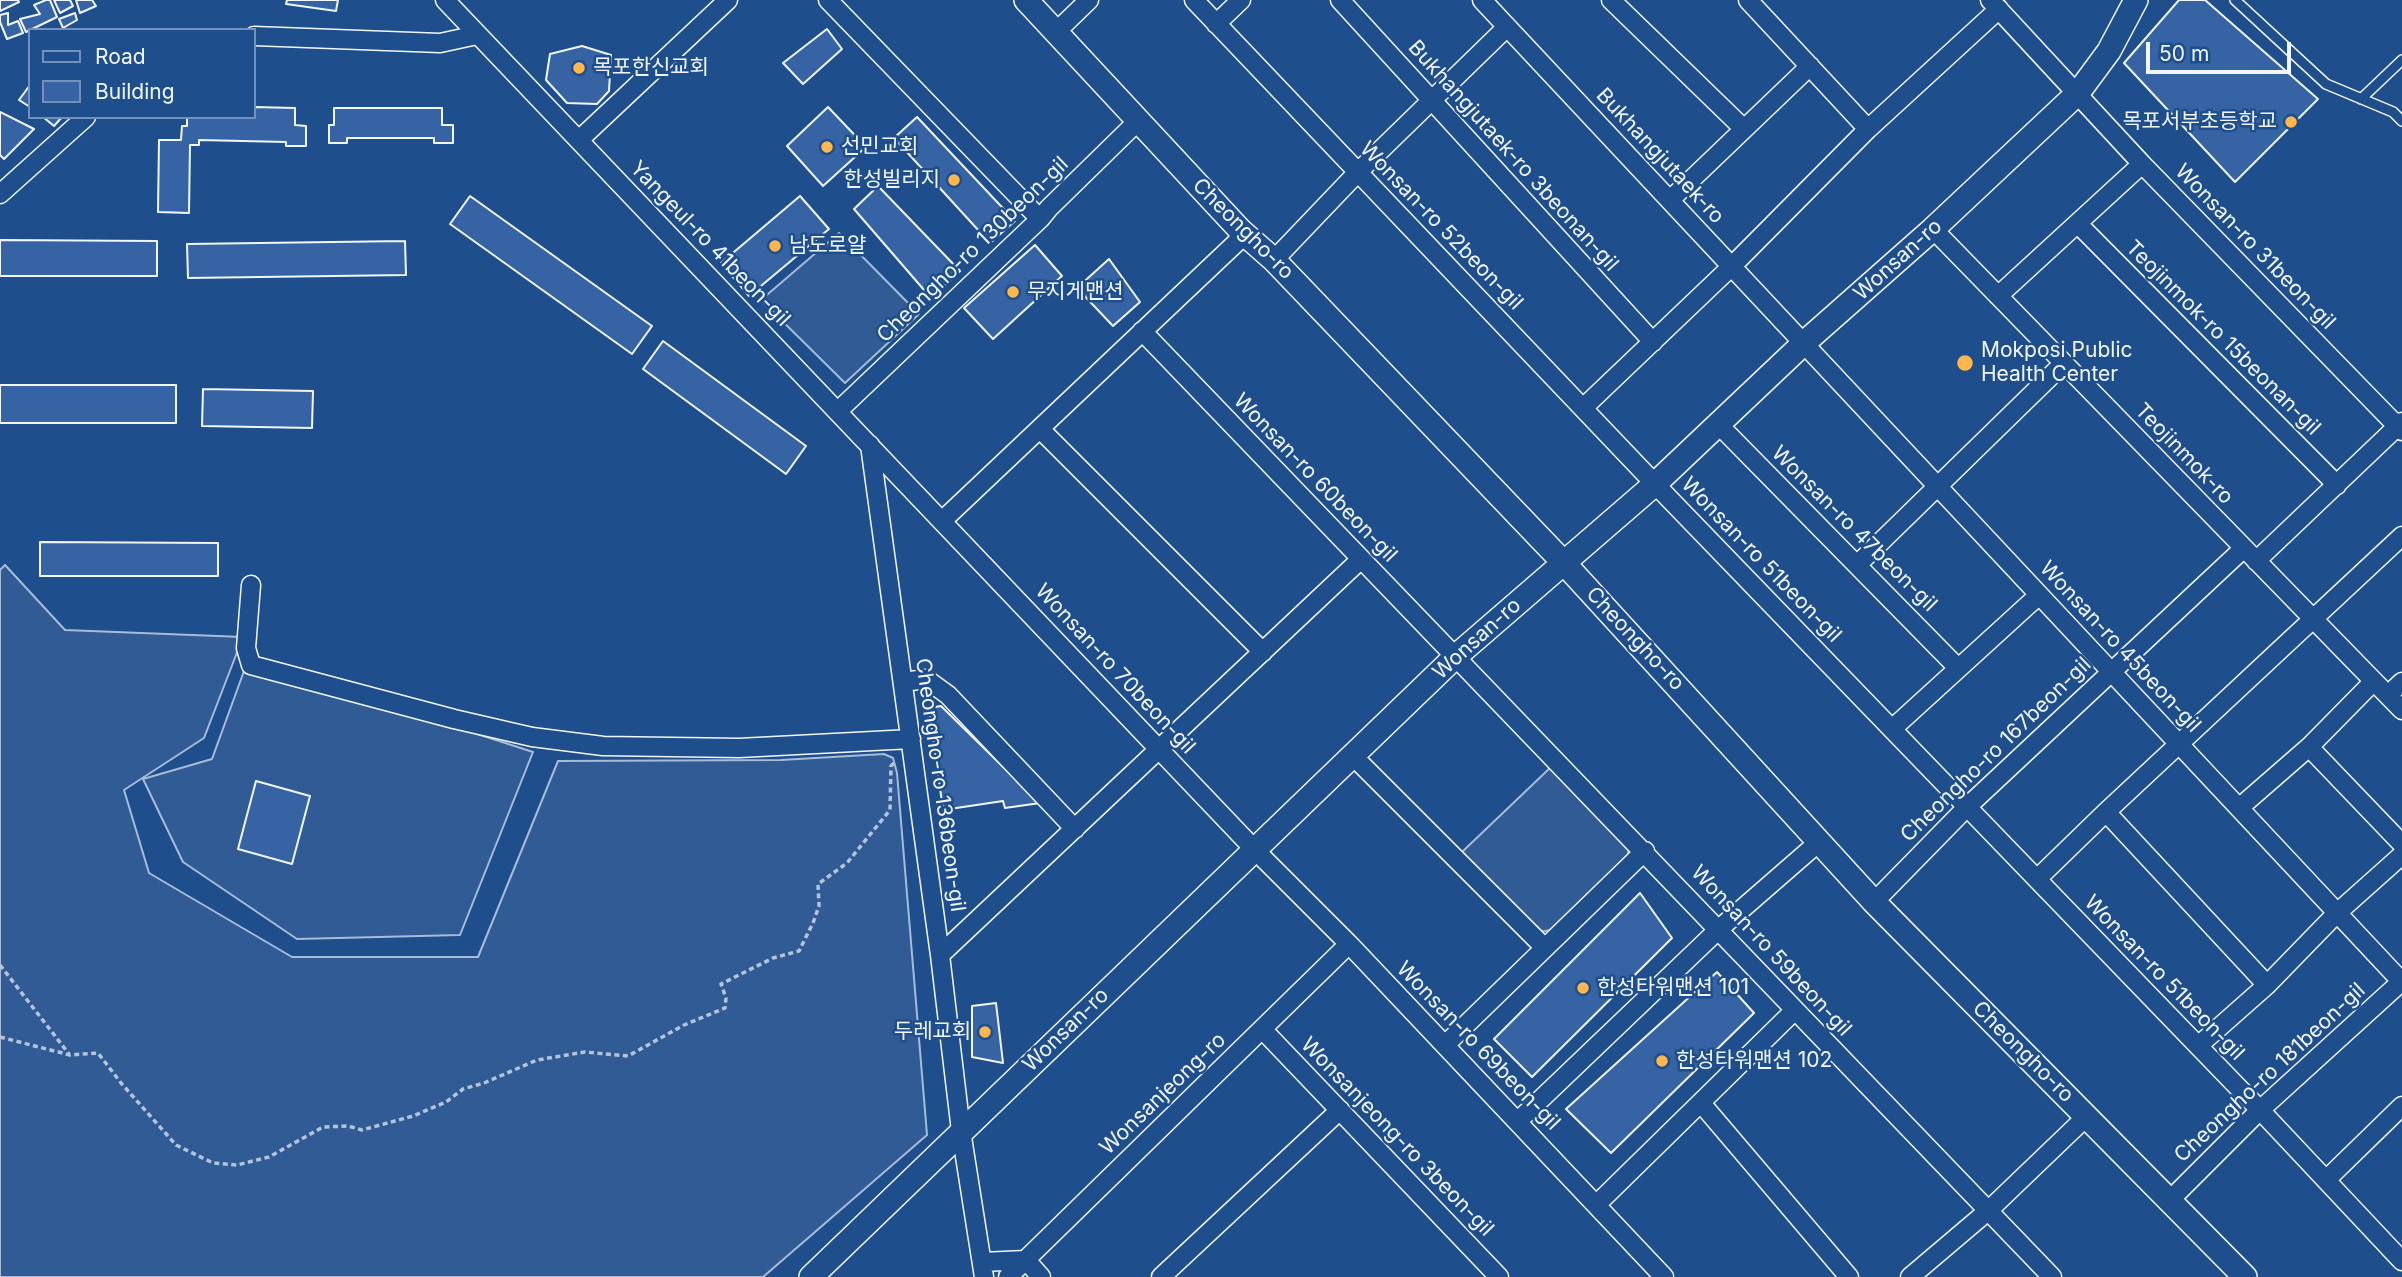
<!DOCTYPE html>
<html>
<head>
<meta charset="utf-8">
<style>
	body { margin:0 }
	#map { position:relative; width:2402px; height:1277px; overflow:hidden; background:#1f4e8c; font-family:Inter,sans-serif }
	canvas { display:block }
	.legend { position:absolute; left:28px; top:28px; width:228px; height:91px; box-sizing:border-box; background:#1f4e8c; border:2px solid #7391ba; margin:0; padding:9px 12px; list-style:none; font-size:21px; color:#f2f6ff }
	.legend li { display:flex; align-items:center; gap:14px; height:35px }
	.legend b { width:35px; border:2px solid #7391ba }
	.scale { position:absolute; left:2146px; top:42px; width:145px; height:32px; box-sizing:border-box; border:4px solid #f2f6ff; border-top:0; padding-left:9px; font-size:21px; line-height:24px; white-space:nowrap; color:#f2f6ff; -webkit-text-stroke:5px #1f4e8c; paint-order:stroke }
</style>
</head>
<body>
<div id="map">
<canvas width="2402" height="1277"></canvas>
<ul class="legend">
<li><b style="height:9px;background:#1f4e8c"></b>Road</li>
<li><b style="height:19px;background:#3563a3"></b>Building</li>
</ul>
<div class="scale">50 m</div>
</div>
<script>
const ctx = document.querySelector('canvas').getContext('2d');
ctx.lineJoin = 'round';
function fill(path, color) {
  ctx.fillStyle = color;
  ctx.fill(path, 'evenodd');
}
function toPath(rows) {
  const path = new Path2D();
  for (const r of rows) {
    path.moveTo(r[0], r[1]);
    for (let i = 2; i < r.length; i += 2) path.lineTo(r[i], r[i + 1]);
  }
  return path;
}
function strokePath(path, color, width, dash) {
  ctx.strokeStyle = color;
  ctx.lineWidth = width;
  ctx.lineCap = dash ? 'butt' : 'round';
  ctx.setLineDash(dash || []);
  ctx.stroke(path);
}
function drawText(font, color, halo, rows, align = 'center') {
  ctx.font = font + ' Inter,"Noto Sans KR",sans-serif';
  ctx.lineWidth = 5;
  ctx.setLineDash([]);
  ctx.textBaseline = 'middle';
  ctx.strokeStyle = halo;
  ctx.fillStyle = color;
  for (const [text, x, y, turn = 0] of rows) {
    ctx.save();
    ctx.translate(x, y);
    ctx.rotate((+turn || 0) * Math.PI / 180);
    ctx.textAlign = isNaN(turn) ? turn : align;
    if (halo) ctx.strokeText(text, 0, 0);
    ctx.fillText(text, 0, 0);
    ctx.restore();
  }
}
const built = toPath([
	[839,233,919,314,845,383,761,300,839,233],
	[5,565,65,630,243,637,204,738,124,790,149,873,292,957,478,957,558,761,781,760,884,754,893,758,897,773,927,1135,763,1277,0,1277,0,570,5,565],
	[248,660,533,752,460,935,297,939,183,862,143,779,212,759,248,660],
	[1552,766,1629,846,1628,856,1551,930,1539,932,1462,852,1552,766]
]);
fill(built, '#305b95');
strokePath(built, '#a8bbd7', 2);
const building = toPath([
	[0,0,18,0,19,2,0,11,0,0],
	[46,0,50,0,57,17,26,32,20,19,40,14,34,5,46,0],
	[54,0,70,0,73,6,60,13,54,0],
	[76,0,92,0,96,6,80,13,76,0],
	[287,0,338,0,336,11,286,4,287,0],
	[2179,0,2205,0,2318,99,2235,182,2124,63,2179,0],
	[8,13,8,25,18,21,23,33,7,39,0,22,0,15,8,13],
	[75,13,77,20,63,28,59,19,75,13],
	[827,29,842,49,803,84,783,63,827,29],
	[582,46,611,55,609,91,597,104,567,103,546,80,550,54,582,46],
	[30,85,30,107,19,100,30,85],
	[254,107,295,108,295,125,306,126,306,146,286,146,286,142,199,140,199,145,190,145,189,213,158,212,159,140,181,140,182,126,187,126,187,117,254,117,254,107],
	[828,107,866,147,823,186,787,146,828,107],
	[334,108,442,108,442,125,453,125,453,143,434,143,434,138,347,138,347,143,329,143,329,125,334,125,334,108],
	[0,112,34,129,4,159,0,155,0,112],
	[43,117,62,117,54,126,43,117],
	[917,117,1015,221,990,243,894,138,917,117],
	[878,186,960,271,931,298,854,209,878,186],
	[470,196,652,326,632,354,450,224,470,196],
	[800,196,829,229,749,296,721,263,800,196],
	[0,240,157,241,157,276,0,276,0,240],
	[405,241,406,275,188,278,187,244,405,241],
	[1035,245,1062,276,993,339,964,308,1035,245],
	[1109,259,1140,302,1113,326,1077,288,1109,259],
	[663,341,806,446,786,474,643,369,663,341],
	[0,385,176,385,176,423,0,423,0,385],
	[203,389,313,391,312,428,202,426,203,389],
	[40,542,218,543,218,576,40,576,40,542],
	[941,706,1040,803,1005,808,1003,801,943,810,929,708,941,706],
	[256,781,310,796,292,864,238,849,256,781],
	[1640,893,1672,938,1532,1077,1494,1039,1640,893],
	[1717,972,1754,1013,1611,1153,1566,1109,1717,972],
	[996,1003,1003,1063,972,1057,972,1006,996,1003]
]);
fill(building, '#3563a3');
strokePath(building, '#f2f6ff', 2);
const service = toPath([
	[2235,0,2326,84,2393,112,2402,121],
	[2361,99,2402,60]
]);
const minor = toPath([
	[445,0,1255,850,1349,944,1664,1277],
	[828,0,1040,219],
	[1194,0,1655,484,2260,1110,2402,1261],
	[1340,0,1653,342],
	[1482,0,2402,982],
	[1611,0,1743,128],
	[1748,0,1868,129],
	[1990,0,2142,164,2402,431],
	[1216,24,1241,0],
	[1056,32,1089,0],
	[254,36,440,43,477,35],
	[579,140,728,0],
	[0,194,86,117],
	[1670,200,1810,66],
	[2078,224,2337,485],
	[1933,229,2402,710],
	[1274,260,1358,172,1507,27],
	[1998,296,2142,164],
	[1142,331,2052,1277],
	[1583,408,1732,266,1868,129,1999,9],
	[838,411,1040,219,1049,208,1138,121],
	[1717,423,1958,668],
	[1040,429,1263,652],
	[870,445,940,955,961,1131,984,1277],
	[943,520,1237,242,1241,231],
	[2256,561,2402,422],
	[1857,565,2064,363],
	[251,585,246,648,251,665,454,719,532,737,603,746,739,748,911,739],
	[903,682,926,679,948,695,1075,829],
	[2388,695,2402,682],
	[1892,729,2039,595],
	[2309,747,2402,844],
	[1353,756,1545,948],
	[2239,808,2309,747,2373,682],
	[2106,812,2267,985],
	[2037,879,2106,812,2402,536],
	[1874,902,1967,807,2244,548],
	[940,955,1360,560],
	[1262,1029,1499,1277],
	[1445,1045,1645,851],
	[2198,1046,2267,985,2337,913,2402,855],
	[1701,1103,1849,1277],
	[1518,1121,1719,929,1820,841],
	[2326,1180,2402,1106],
	[2171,1199,2260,1110,2402,981],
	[1597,1204,1794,1011],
	[1026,1260,1041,1277],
	[982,1262,1026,1260],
	[1008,1277,1349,944],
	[1161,1277,1340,1110],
	[1910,1277,1989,1210,2086,1117]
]);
const tertiary = toPath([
	[1026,0,1241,231,1274,260,1564,563,1874,902,2245,1277],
	[811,1277,1455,657,1655,484,1804,343,1933,229,2078,93,2109,51,2136,0]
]);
strokePath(service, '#f2f6ff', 12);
strokePath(minor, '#f2f6ff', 21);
strokePath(tertiary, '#f2f6ff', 26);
strokePath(toPath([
	[0,965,69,1054],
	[0,1037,70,1055,98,1053,121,1083,176,1145,213,1163,237,1165,269,1157,323,1127,348,1126,362,1130,413,1116,446,1102,463,1089,484,1083,537,1060,585,1052,628,1056,684,1025,725,1008,726,998,721,984,773,958,799,951,813,923,819,906,818,884,847,863,890,810,891,766,896,761]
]), '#b3c4dc', 3.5, [5, 3.5]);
strokePath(service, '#1f4e8c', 9);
strokePath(minor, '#1f4e8c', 18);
strokePath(tertiary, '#1f4e8c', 23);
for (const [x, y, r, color] of [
	[579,68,7,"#ffb74d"],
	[2291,122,7,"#ffb74d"],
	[827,147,7,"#ffb74d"],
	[954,180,7,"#ffb74d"],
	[775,246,7,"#ffb74d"],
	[1013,292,7,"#ffb74d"],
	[1965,363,9,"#ffb74d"],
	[1583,988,7,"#ffb74d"],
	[985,1032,7,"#ffb74d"],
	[1662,1061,7,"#ffb74d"]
]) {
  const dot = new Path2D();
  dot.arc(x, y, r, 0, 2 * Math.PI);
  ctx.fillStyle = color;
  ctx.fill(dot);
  strokePath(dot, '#1f4e8c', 2.5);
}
drawText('21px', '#f2f6ff', '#1f4e8c', [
	["목포한신교회",593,68],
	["목포서부초등학교",2277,122,"right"],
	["선민교회",841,147],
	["한성빌리지",940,180,"right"],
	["남도로얄",789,246],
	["무지게맨션",1027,292],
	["Mokposi Public",1981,351],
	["Health Center",1981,375],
	["한성타워맨션 101",1597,988],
	["두레교회",971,1032,"right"],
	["한성타워맨션 102",1676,1061]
], 'left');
drawText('21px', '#f2f6ff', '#1f4e8c', [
	["Bukhangjutaek-ro 3beonan-gil",1513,156,48],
	["Bukhangjutaek-ro",1660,156,47],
	["Wonsan-ro 52beon-gil",1441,226,46],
	["Cheongho-ro",1243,229,45],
	["Yangeul-ro 41beon-gil",710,244,46],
	["Wonsan-ro 31beon-gil",2255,247,46],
	["Cheongho-ro 130beon-gil",973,250,-44],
	["Wonsan-ro",1898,260,-42],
	["Teojinmok-ro 15beonan-gil",2223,338,45],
	["Teojinmok-ro",2184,454,46],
	["Wonsan-ro 60beon-gil",1315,478,46],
	["Wonsan-ro 47beon-gil",1854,529,45],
	["Wonsan-ro 51beon-gil",1761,560,46],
	["Wonsan-ro",1477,639,-42],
	["Cheongho-ro",1635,639,47],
	["Wonsan-ro 45beon-gil",2120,647,47],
	["Wonsan-ro 70beon-gil",1115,669,47],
	["Cheongho-ro 167beon-gil",1996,750,-44],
	["Cheongho-ro 136beon-gil",940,785,82],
	["Wonsan-ro 59beon-gil",1771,951,47],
	["Wonsan-ro 51beon-gil",2164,978,46],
	["Wonsan-ro",1066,1030,-44],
	["Wonsan-ro 69beon-gil",1478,1046,46],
	["Cheongho-ro",2023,1052,45],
	["Cheongho-ro 181beon-gil",2270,1073,-43],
	["Wonsanjeong-ro",1163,1094,-44],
	["Wonsanjeong-ro 3beon-gil",1397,1137,46]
]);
</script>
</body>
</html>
